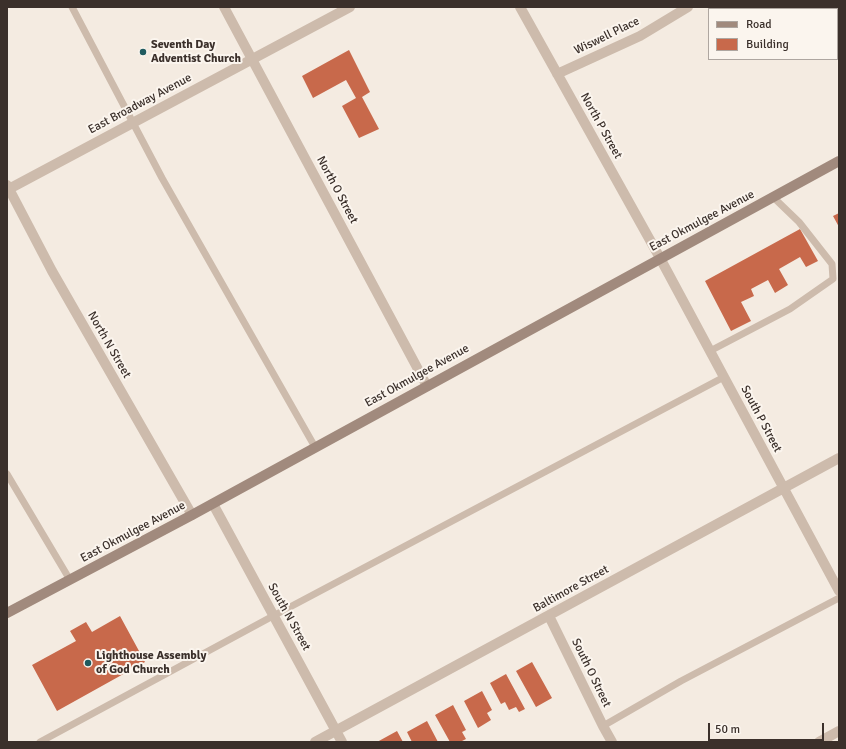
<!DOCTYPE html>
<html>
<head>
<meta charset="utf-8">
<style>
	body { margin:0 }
	#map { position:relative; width:846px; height:749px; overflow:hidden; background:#f4ebe1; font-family:Signika,sans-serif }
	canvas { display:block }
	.frame { position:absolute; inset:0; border:8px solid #3b302b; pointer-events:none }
	.legend { position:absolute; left:708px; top:8px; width:130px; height:52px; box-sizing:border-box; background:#fbf5ee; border:1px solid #aea6a0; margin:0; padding:5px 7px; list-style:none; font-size:12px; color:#3b302b }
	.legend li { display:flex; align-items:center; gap:8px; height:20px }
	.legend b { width:20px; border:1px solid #aea6a0 }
	.scale { position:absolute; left:708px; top:723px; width:116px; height:18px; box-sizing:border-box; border:2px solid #3b302b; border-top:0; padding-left:5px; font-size:12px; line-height:14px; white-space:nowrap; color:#3b302b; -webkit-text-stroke:3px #fbf5ee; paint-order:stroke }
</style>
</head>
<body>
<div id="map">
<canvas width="846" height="749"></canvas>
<div class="frame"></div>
<ul class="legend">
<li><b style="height:5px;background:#a18a7d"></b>Road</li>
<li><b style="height:11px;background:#c8694b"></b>Building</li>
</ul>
<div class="scale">50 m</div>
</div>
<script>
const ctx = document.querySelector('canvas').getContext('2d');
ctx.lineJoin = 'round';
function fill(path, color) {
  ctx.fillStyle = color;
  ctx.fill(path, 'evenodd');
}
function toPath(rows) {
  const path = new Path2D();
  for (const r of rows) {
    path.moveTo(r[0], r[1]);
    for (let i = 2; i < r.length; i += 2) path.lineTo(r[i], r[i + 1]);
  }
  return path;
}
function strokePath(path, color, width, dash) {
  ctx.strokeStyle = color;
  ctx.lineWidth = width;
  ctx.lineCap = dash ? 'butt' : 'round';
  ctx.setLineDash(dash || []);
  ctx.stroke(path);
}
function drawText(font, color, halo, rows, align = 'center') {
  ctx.font = font + ' Signika,sans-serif';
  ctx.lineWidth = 4;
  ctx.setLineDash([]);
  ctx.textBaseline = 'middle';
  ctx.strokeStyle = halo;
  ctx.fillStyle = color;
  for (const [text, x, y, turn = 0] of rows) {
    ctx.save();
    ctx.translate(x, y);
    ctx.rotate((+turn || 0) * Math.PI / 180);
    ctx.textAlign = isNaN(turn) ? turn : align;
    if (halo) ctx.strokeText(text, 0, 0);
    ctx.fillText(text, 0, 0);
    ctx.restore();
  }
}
fill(toPath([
	[349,50,370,92,362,97,379,129,359,138,342,106,356,98,346,80,313,98,302,76],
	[839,213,839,227,833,216],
	[800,229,818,261,806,267,800,257,779,269,788,285,775,293,768,280,751,289,754,296,741,302,751,321,731,331,705,281],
	[120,616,145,662,57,711,32,665,76,641,70,631,86,622,92,632],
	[532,662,552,698,536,707,516,671],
	[506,674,525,709,519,712,516,707,509,710,505,702,501,704,490,683],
	[482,691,492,710,487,713,491,720,478,728,464,701],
	[453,705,466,730,462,732,466,739,460,742,450,742,435,715],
	[427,721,438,742,412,742,407,732],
	[397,731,403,742,377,742]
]), '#c8694b');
strokePath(toPath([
	[72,7,162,178,315,447],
	[710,351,790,309,833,279,832,264,799,222,773,197],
	[7,474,70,580],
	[603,726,681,681,839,598],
	[40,742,273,616,724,377]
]), '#cdbbac', 7);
strokePath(toPath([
	[224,7,427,386],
	[520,7,660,258,839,591],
	[557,74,640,36,688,7],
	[7,185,52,271,192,515],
	[7,190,350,7],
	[213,504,342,742],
	[549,616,603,726,612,742],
	[315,742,839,458],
	[819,742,839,731]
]), '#cdbbac', 10);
strokePath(toPath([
	[7,613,192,515,839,161]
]), '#a18a7d', 10);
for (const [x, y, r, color] of [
	[143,52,4,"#1f5a5e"],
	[88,663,4,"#1f5a5e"]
]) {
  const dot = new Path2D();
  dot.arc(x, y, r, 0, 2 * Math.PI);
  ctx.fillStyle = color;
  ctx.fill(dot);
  strokePath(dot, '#fbf5ee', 1.5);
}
drawText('12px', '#3b302b', '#fbf5ee', [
	["Wiswell Place",607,36,-26],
	["East Broadway Avenue",140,104,-28],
	["North P Street",601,126,61],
	["North O Street",337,190,62],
	["East Okmulgee Avenue",702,221,-28],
	["North N Street",109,345,60],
	["East Okmulgee Avenue",417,376,-29],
	["South P Street",761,419,62],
	["East Okmulgee Avenue",133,532,-28],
	["Baltimore Street",571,589,-29],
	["South N Street",289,617,61],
	["South O Street",591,673,64]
]);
drawText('bold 12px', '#3b302b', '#fbf5ee', [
	["Seventh Day",151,45],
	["Adventist Church",151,59],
	["Lighthouse Assembly",96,656],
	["of God Church",96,670]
], 'left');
</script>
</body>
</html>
